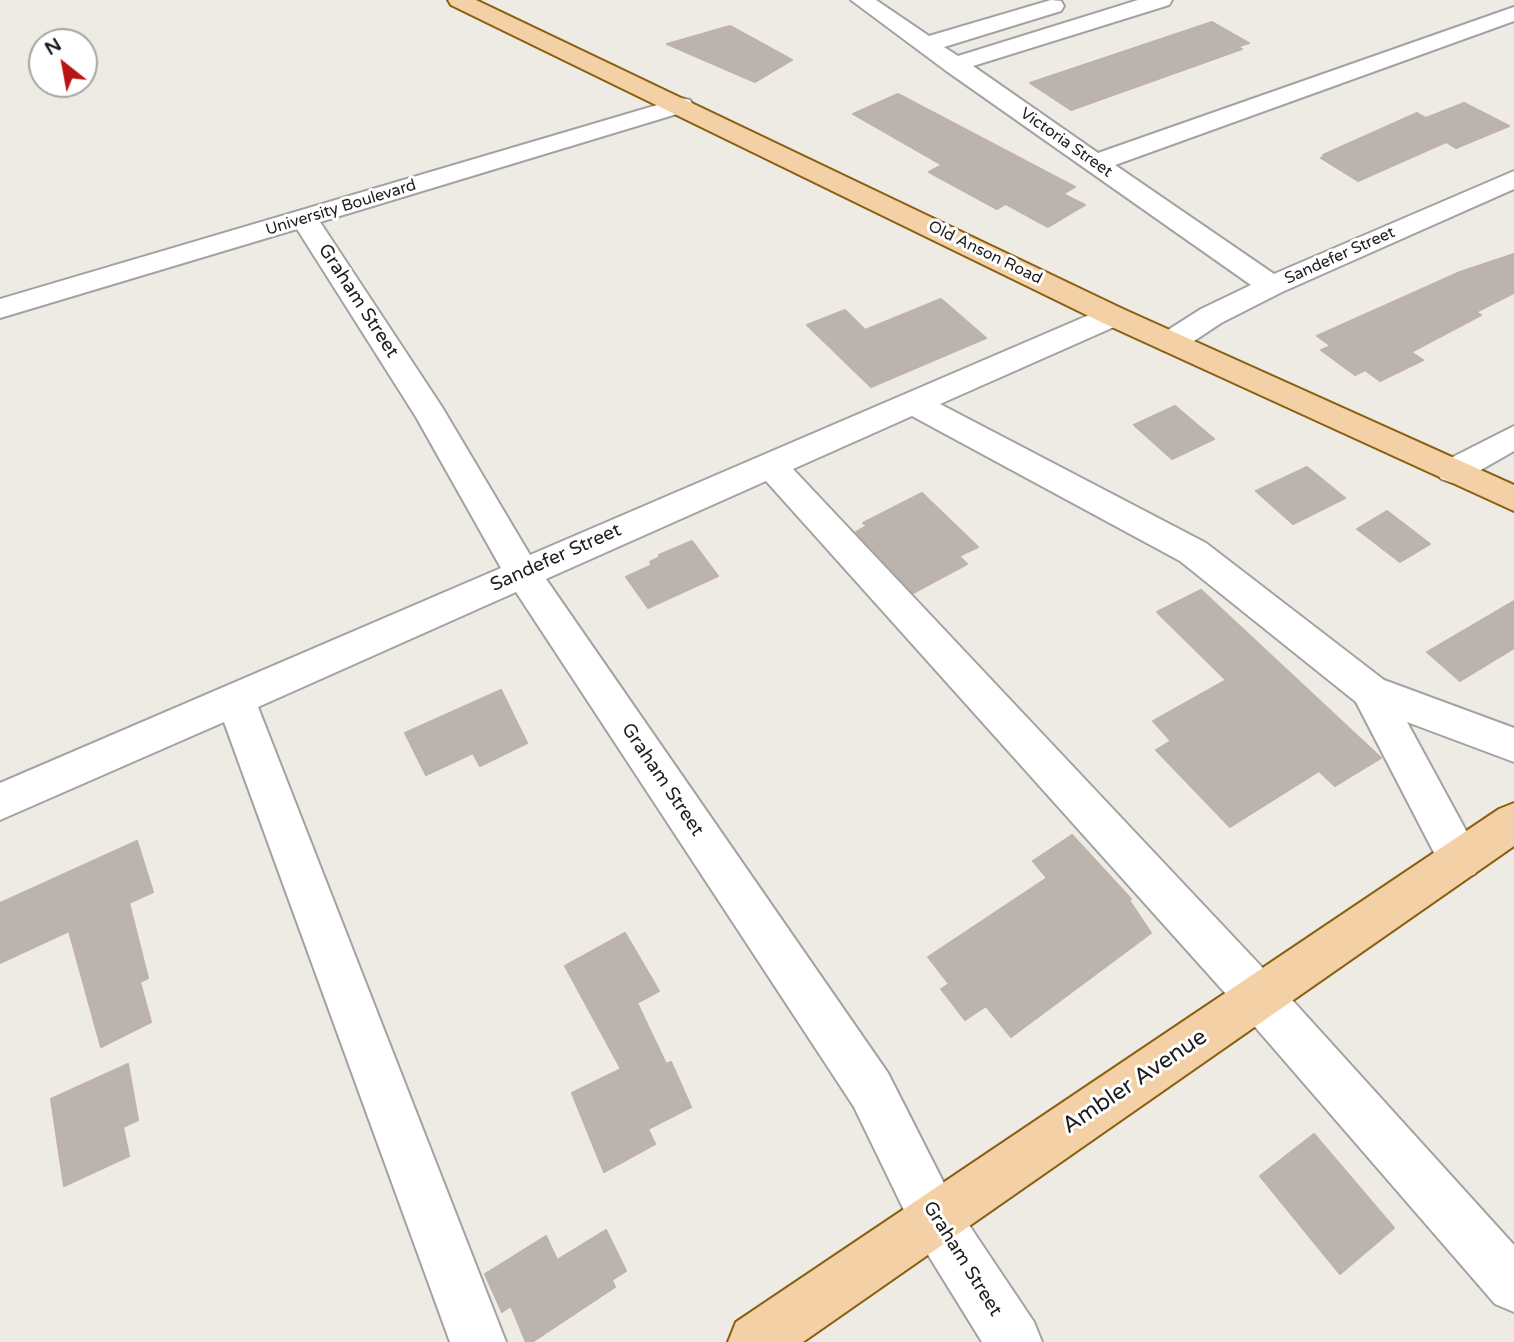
<!DOCTYPE html>
<html>
<head>
<meta charset="utf-8">
<style>
	body { margin:0 }
	#map { position:relative; width:1514px; height:1342px; overflow:hidden; background:#eeebe5; font-family:"Varela Round",sans-serif }
	canvas { display:block }
	.north { position:absolute; left:28px; top:28px; width:70px; height:70px; box-sizing:border-box; background:#fff; border:2px solid #a5a5a5; border-radius:50%; rotate:329deg; font-size:19px; font-weight:700; line-height:28px; text-align:center; color:#1e1e1e }
	.north::after { content:''; display:block; margin:auto; width:24px; height:32px; background:#b91316; clip-path:polygon(50% 0,100% 100%,50% 72%,0 100%) }
</style>
</head>
<body>
<div id="map">
<canvas width="1514" height="1342"></canvas>
<div class="north">N</div>
</div>
<script>
const ctx = document.querySelector('canvas').getContext('2d');
ctx.lineJoin = 'round';
function fill(path, color) {
  ctx.fillStyle = color;
  ctx.fill(path, 'evenodd');
}
function toPath(rows) {
  const path = new Path2D();
  for (const r of rows) {
    path.moveTo(r[0], r[1]);
    for (let i = 2; i < r.length; i += 2) path.lineTo(r[i], r[i + 1]);
  }
  return path;
}
function strokePath(path, color, width, dash) {
  ctx.strokeStyle = color;
  ctx.lineWidth = width;
  ctx.lineCap = dash ? 'butt' : 'round';
  ctx.setLineDash(dash || []);
  ctx.stroke(path);
}
function drawText(font, color, halo, rows, align = 'center') {
  ctx.font = font + ' "Varela Round",sans-serif';
  ctx.lineWidth = 6;
  ctx.setLineDash([]);
  ctx.textBaseline = 'middle';
  ctx.strokeStyle = halo;
  ctx.fillStyle = color;
  for (const [text, x, y, turn = 0] of rows) {
    ctx.save();
    ctx.translate(x, y);
    ctx.rotate((+turn || 0) * Math.PI / 180);
    ctx.textAlign = isNaN(turn) ? turn : align;
    if (halo) ctx.strokeText(text, 0, 0);
    ctx.fillText(text, 0, 0);
    ctx.restore();
  }
}
const building = toPath([
	[1212,22,1249,43,1237,47,1242,49,1071,110,1030,83,1212,22],
	[730,26,792,60,755,82,667,44,730,26],
	[898,94,1075,187,1063,194,1085,205,1048,227,1006,204,997,209,929,172,942,165,853,114,898,94],
	[1464,103,1509,126,1456,148,1446,142,1358,181,1321,158,1326,156,1323,155,1417,113,1426,118,1464,103],
	[1514,254,1514,293,1476,312,1481,315,1411,352,1423,360,1380,381,1365,370,1355,375,1321,350,1331,346,1317,336,1460,272,1514,254],
	[941,299,986,338,871,387,807,325,845,310,865,330,941,299],
	[1175,406,1214,439,1172,459,1134,425,1175,406],
	[1307,467,1345,498,1293,524,1256,491,1307,467],
	[922,493,978,547,959,556,967,564,913,593,856,532,867,526,863,523,922,493],
	[1387,511,1430,544,1400,562,1357,529,1387,511],
	[692,541,718,576,648,608,626,577,652,565,650,562,660,557,659,555,692,541],
	[1201,590,1381,758,1335,786,1319,771,1230,827,1156,750,1171,741,1153,721,1226,680,1157,612,1201,590],
	[1514,601,1514,648,1460,681,1427,652,1514,601],
	[501,690,527,743,480,766,473,753,426,775,405,733,501,690],
	[1072,835,1131,899,1129,900,1151,933,1011,1037,986,1006,965,1020,941,989,949,984,928,957,1047,878,1033,861,1072,835],
	[137,841,153,892,129,903,148,978,140,982,151,1022,101,1047,69,931,0,963,0,903,137,841],
	[625,933,659,991,637,1003,666,1064,671,1062,691,1107,648,1129,655,1144,604,1172,572,1093,621,1069,565,966,625,933],
	[128,1064,138,1120,123,1127,129,1156,64,1186,51,1099,128,1064],
	[1314,1134,1394,1228,1340,1274,1260,1176,1314,1134],
	[606,1230,626,1271,612,1280,615,1287,532,1342,526,1342,511,1306,502,1312,485,1274,546,1236,557,1260,606,1230]
]);
fill(building, '#bbb4ae');
strokePath(building, '#beb2a9', 2);
const minor = toPath([
	[851,0,876,0,929,36,1051,0,1061,1,1064,6,1061,11,944,47,958,56,1138,0,1172,0,1169,5,973,66,1098,153,1514,7,1514,21,1115,165,1274,274,1514,171,1514,189,1282,292,1221,323,1182,349,1171,352,1160,349,1156,342,1160,335,1201,309,1251,285,945,70,851,0],
	[681,98,690,100,693,105,690,110,320,222,442,407,530,555,1103,309,1113,307,1123,309,1128,316,1123,323,940,404,1206,543,1384,680,1514,728,1514,762,1407,722,1482,860,1475,874,1460,880,1445,874,1356,702,1180,561,912,416,793,469,1275,981,1514,1245,1514,1312,1495,1304,1243,1013,766,481,546,579,888,1073,953,1201,1034,1322,1042,1342,982,1342,917,1237,854,1107,516,592,258,707,506,1342,450,1342,224,722,0,820,0,783,501,568,416,417,297,229,0,318,0,299,681,98],
	[1514,426,1514,451,1465,479,1453,483,1441,479,1436,471,1441,463,1514,426]
]);
const major = toPath([
	[448,0,476,0,1123,309,1514,485,1514,511,1103,323,451,5,448,0],
	[1514,803,1514,846,803,1342,728,1342,736,1322,1499,809,1514,803]
]);
strokePath(minor, '#a2a2a2', 4);
strokePath(major, '#8a5f0e', 4);
fill(minor, '#fff');
fill(major, '#f3d0a5');
drawText('16px', '#1e1e1e', '#fff', [
	["Victoria Street",1066,143,35],
	["University Boulevard",341,208,-17],
	["Old Anson Road",985,253,26],
	["Sandefer Street",1340,256,-24]
]);
drawText('19px', '#1e1e1e', '#fff', [
	["Graham Street",358,301,57],
	["Sandefer Street",556,558,-24],
	["Graham Street",662,780,56],
	["Graham Street",962,1259,58]
]);
drawText('23px', '#1e1e1e', '#fff', [
	["Ambler Avenue",1135,1082,-34]
]);
</script>
</body>
</html>
